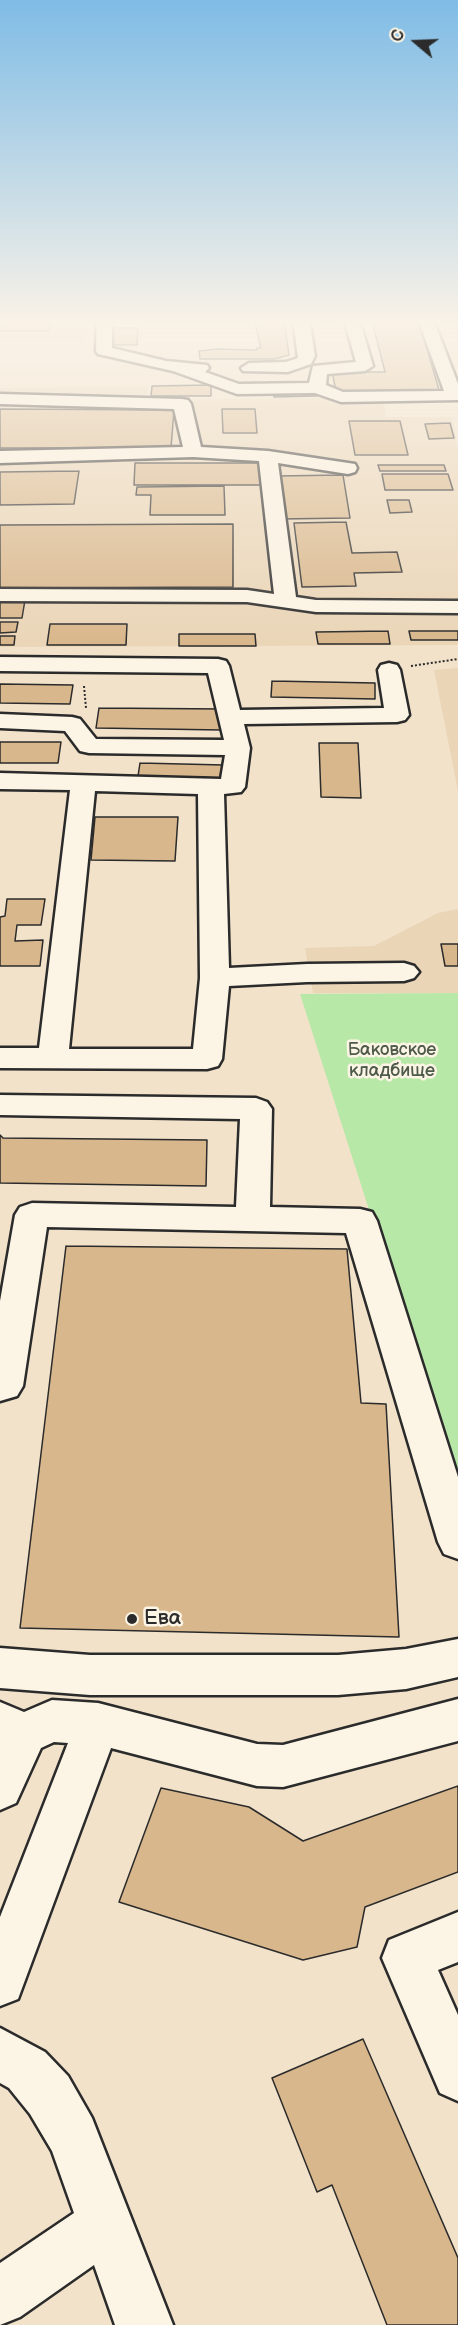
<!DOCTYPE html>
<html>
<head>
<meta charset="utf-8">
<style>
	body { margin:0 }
	#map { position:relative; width:458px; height:2325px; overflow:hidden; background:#f2e2ca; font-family:"Balsamiq Sans",sans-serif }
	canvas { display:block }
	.north { position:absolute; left:386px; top:12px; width:60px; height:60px; -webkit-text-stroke:4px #fcf5e5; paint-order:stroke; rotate:289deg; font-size:16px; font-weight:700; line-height:24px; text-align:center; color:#2b2b2b }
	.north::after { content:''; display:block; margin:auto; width:21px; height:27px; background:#2b2b2b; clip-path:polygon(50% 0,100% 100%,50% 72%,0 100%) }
</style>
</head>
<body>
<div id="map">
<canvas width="458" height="2325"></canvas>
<div class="north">С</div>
</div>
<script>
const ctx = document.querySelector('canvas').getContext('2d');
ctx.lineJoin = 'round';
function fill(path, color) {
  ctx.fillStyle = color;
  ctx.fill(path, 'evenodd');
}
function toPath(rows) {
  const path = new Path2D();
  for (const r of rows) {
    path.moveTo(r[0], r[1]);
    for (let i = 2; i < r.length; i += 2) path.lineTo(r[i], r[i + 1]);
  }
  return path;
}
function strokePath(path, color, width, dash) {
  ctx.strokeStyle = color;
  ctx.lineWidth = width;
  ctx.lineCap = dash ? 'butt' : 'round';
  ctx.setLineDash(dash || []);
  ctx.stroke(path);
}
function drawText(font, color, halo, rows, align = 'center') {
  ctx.font = font + ' "Balsamiq Sans",sans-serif';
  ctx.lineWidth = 5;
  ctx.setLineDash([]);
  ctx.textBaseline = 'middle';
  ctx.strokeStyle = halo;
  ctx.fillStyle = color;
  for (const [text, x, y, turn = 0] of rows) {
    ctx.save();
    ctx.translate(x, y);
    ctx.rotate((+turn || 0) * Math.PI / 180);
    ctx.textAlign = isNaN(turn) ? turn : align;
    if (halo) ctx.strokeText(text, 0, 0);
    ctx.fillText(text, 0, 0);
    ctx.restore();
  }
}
fill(toPath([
	[0,319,89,319,86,341,0,341],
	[148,386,147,400,383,397,386,417,452,417,458,450,458,645,0,647,0,388],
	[458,668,458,791,434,670],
	[458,909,458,993,313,993,305,948,374,946,438,913]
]), '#ead5b7');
fill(toPath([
	[458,993,458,1488,300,994]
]), '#b8e8a7');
const building = toPath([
	[0,319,52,319,49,331,0,331,0,319],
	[254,319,284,319,289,355,274,359,200,359,199,351,217,349,257,350,257,348,261,348,254,319],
	[372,321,419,321,439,390,336,391,332,372,385,372,372,321],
	[114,328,138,328,137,345,112,345,114,328],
	[211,385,211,396,151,396,152,386,211,385],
	[274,391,316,391,317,396,274,397,274,391],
	[0,409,174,410,171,448,0,448,0,409],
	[222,409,255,409,257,433,223,433,222,409],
	[349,421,400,421,408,455,355,455,349,421],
	[450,423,454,438,429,439,425,424,450,423],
	[135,463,262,463,264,485,134,485,135,463],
	[378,465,444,465,446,471,380,471,378,465],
	[79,471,74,504,0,505,0,472,79,471],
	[382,474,448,474,453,490,385,490,382,474],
	[343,475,350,518,280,519,276,476,343,475],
	[224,486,225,515,150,515,151,495,136,495,137,487,224,486],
	[387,500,409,500,412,512,390,513,387,500],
	[346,522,352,553,397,552,402,572,354,573,356,586,302,587,294,523,346,522],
	[233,524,233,587,0,588,0,525,233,524],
	[0,600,25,600,22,618,0,618,0,600],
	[0,622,18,622,16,632,0,633,0,622],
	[50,624,127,624,126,645,47,645,50,624],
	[388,631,390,644,318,644,316,632,388,631],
	[409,631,458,631,458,640,411,640,409,631],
	[179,634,255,634,256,646,179,646,179,634],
	[0,636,15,636,14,645,0,645,0,636],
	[272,681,375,683,375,699,271,697,272,681],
	[0,684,73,685,70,704,0,703,0,684],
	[99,708,224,709,222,730,96,728,99,708],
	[0,742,61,742,58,763,0,763,0,742],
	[319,743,358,743,361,798,321,797,319,743],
	[140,763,224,765,223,778,138,776,140,763],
	[95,817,178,817,175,861,91,860,95,817],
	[7,899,45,899,41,925,17,925,15,941,43,940,40,966,0,966,0,917,5,916,7,899],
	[441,944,458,944,458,966,445,966,441,944],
	[0,1135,3,1138,207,1140,206,1186,0,1183,0,1135],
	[66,1246,347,1249,361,1403,386,1404,399,1637,20,1628,66,1246],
	[458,1786,458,1872,365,1907,357,1947,303,1960,119,1902,161,1788,249,1807,303,1841,458,1786],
	[363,2039,458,2258,458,2325,387,2325,332,2185,317,2192,272,2078,363,2039]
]);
fill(building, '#d9b78c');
strokePath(building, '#2b2b2b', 1.5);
const minor = toPath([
	[97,319,112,319,112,348,166,361,207,365,209,368,205,372,239,384,309,383,313,366,356,362,344,319,359,319,373,366,365,371,327,374,326,385,343,392,444,391,418,319,433,319,458,384,458,400,341,402,315,393,237,394,173,371,98,354,96,351,97,319],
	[293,319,309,319,315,356,311,364,288,372,243,371,241,368,249,363,286,362,298,358,293,319],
	[0,394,182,399,188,400,191,404,201,447,268,451,355,464,357,468,355,472,348,474,278,463,296,597,316,600,455,601,458,601,458,613,316,612,247,602,0,601,0,589,247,590,274,594,259,461,193,457,0,463,0,451,183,447,174,409,0,404,0,394],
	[0,657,218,659,226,661,229,666,240,710,384,708,378,670,381,665,389,663,397,665,400,670,409,715,405,720,397,722,244,724,250,748,245,787,241,792,224,794,229,968,307,964,404,963,414,966,419,972,414,978,404,981,307,982,229,986,222,1059,218,1066,207,1069,0,1068,0,1048,39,1048,70,790,0,789,0,773,221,779,225,755,89,753,80,751,65,731,0,728,0,714,72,717,80,719,96,739,224,740,208,673,0,671,0,657],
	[95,791,198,794,200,978,193,1049,69,1049,95,791],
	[0,1095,256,1098,267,1102,272,1109,270,1207,360,1209,372,1212,377,1221,458,1477,458,1559,444,1554,438,1542,346,1233,47,1227,23,1386,17,1396,0,1401,0,1301,15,1215,20,1207,32,1203,236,1207,240,1119,0,1115,0,1095],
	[458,1639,458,1677,406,1689,338,1695,90,1695,0,1688,0,1648,90,1655,338,1655,406,1649,458,1639],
	[458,1699,458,1741,283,1787,257,1786,111,1748,18,1999,0,2006,0,1917,68,1743,54,1742,41,1748,16,1803,0,1810,0,1702,24,1712,52,1700,98,1703,257,1744,283,1745,458,1699],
	[458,1912,458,1962,438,1970,458,2015,458,2101,440,2093,382,1958,389,1940,458,1912],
	[0,2028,45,2052,68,2076,92,2118,173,2325,115,2325,94,2265,20,2317,0,2325,0,2263,74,2213,52,2151,30,2114,9,2088,0,2083,0,2028]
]);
strokePath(minor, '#2b2b2b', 5);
strokePath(toPath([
	[411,666,458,659],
	[84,686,86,708]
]), '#2b2b2b', 2, [2, 2]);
fill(minor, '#fcf5e5');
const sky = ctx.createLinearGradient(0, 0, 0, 644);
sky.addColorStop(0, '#7fbce6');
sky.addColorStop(0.5, '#f9f2e7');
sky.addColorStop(1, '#f9f2e700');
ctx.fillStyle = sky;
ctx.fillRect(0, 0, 458, 644);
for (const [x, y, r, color] of [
	[132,1619,6,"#2b2b2b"]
]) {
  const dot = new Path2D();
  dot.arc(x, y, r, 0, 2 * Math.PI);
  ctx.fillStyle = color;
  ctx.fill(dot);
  strokePath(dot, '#fcf5e5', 2);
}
drawText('18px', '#4e5a4a', '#fcf5e5', [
	["Баковское",392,1050],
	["кладбище",392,1071]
]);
drawText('21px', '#2b2b2b', '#fcf5e5', [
	["Ева",144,1619]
], 'left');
</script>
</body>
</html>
